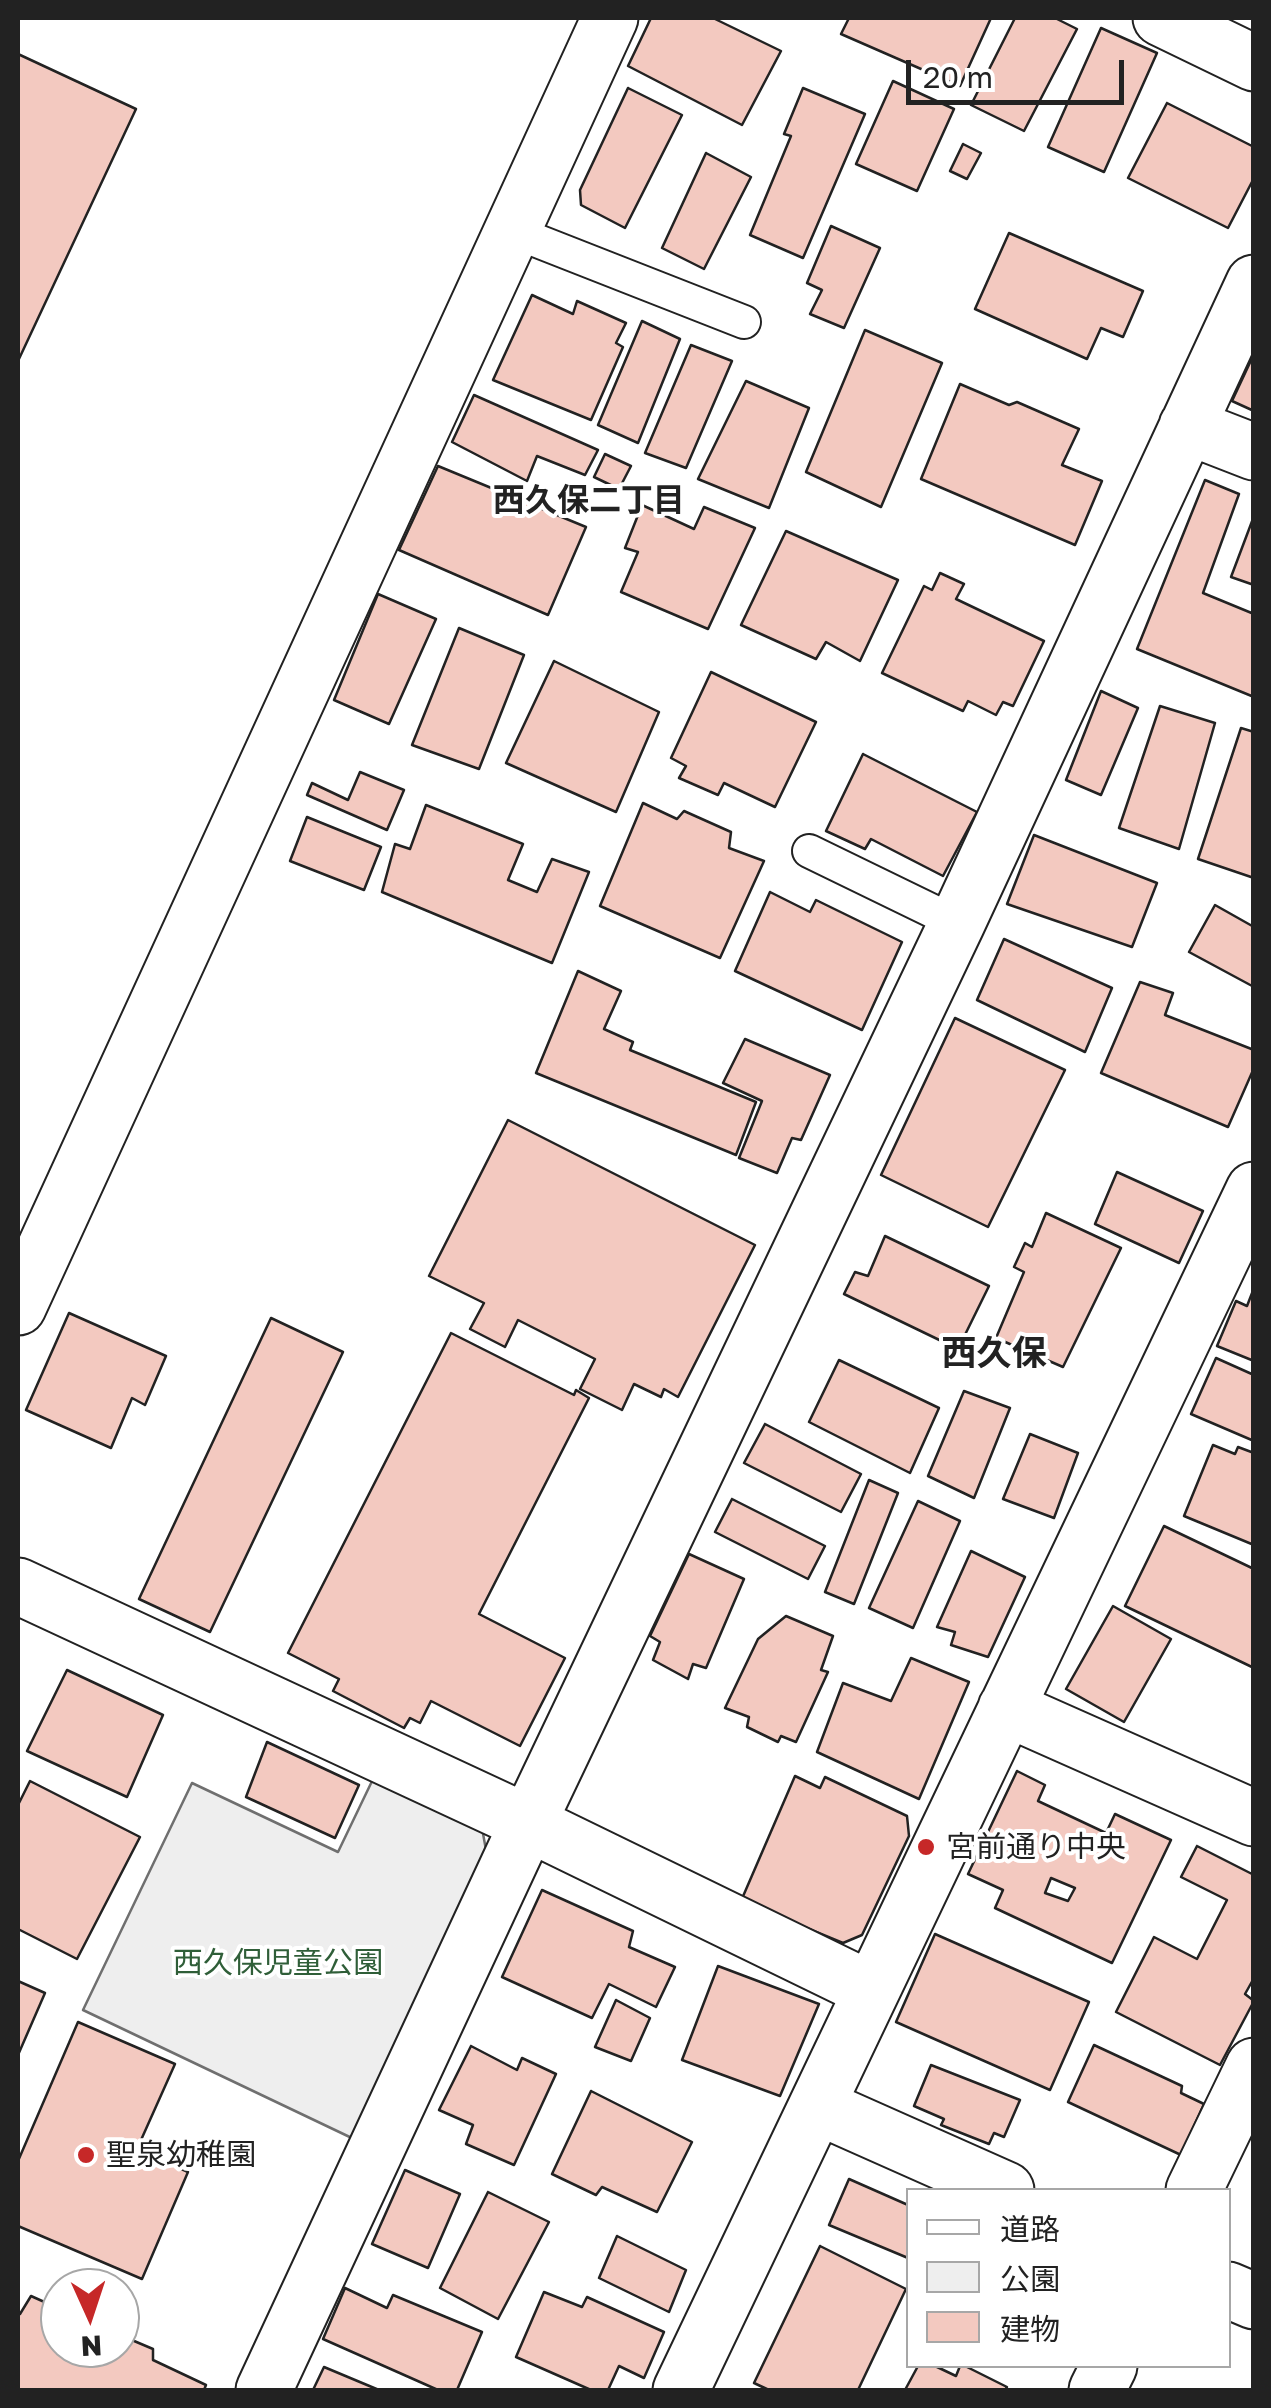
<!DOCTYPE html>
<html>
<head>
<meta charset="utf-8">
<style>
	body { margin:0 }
	#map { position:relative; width:1271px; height:2408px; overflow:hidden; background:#fff; font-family:"Golos Text","Noto Sans JP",sans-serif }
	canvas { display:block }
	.frame { position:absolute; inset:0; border:20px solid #222; pointer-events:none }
	.legend { position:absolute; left:906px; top:2188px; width:325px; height:180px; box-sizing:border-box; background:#fff; border:2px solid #a7a7a7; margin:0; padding:12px 18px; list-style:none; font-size:30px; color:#222 }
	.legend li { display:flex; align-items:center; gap:20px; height:50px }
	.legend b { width:50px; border:2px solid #a7a7a7 }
	.north { position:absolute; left:40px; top:2268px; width:100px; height:100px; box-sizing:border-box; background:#fff; border:2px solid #a7a7a7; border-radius:50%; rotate:177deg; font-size:28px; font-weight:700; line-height:40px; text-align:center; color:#222 }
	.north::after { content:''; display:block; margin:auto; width:35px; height:45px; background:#c62828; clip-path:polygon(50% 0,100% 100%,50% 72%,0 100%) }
	.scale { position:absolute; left:906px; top:60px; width:218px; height:45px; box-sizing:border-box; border:5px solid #222; border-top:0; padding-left:12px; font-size:30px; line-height:35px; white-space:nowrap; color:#222; -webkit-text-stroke:8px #fff; paint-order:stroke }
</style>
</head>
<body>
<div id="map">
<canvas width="1271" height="2408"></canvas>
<div class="frame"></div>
<ul class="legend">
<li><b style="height:12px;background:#fff"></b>道路</li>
<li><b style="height:28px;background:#eee"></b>公園</li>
<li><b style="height:28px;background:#f3c9c0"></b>建物</li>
</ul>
<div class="north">N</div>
<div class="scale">20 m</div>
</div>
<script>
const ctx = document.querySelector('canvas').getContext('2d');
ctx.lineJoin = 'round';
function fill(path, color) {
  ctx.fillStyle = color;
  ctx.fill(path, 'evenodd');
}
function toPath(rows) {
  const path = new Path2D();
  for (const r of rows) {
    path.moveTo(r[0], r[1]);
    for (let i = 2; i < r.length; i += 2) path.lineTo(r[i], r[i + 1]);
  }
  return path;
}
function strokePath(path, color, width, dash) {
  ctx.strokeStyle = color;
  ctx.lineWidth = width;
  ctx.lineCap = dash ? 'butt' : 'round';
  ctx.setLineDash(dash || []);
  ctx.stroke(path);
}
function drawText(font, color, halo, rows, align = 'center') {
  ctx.font = font + ' "Golos Text","Noto Sans JP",sans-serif';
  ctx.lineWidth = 8;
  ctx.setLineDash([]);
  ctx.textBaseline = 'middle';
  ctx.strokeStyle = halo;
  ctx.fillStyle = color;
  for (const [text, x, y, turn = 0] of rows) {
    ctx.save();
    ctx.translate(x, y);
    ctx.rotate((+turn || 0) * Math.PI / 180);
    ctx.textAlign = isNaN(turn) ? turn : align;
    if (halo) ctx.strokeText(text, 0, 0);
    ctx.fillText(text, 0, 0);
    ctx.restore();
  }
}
const green = toPath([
	[374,1777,482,1828,488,1861,356,2140,83,2010,192,1783,338,1852,374,1777]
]);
fill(green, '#eee');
strokePath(green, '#6f6f6f', 2.5);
const building = toPath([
	[651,18,713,18,781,51,742,125,628,66,651,18],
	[849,18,991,18,960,86,841,34,849,18],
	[1015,18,1055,18,1077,29,1024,131,971,105,1015,18],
	[1101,28,1157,53,1104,172,1048,147,1101,28],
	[18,54,136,109,18,361,18,54],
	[893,81,954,109,917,191,856,164,893,81],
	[628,88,682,115,625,228,581,205,580,190,628,88],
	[803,88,865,114,803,258,750,235,791,136,784,134,803,88],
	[1167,103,1254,147,1254,178,1228,228,1128,178,1167,103],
	[963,144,981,153,967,179,950,171,963,144],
	[706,153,751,177,704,269,662,248,706,153],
	[831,226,880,248,844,328,810,314,822,290,807,283,831,226],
	[1009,233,1143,291,1123,337,1101,328,1087,359,975,309,1009,233],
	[532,295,573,314,577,301,626,323,616,343,623,347,591,420,493,380,532,295],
	[642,321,680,339,638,443,598,425,642,321],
	[865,330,942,363,881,507,806,472,865,330],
	[691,345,732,361,686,468,645,453,691,345],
	[1254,354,1254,411,1232,401,1254,354],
	[746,381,809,408,769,508,698,479,746,381],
	[960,384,1009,405,1017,402,1079,429,1062,465,1102,481,1075,545,921,479,960,384],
	[474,395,598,450,585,475,537,456,527,481,452,442,474,395],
	[605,454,631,466,619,489,594,477,605,454],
	[438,466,586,527,548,615,399,550,438,466],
	[1205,480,1239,494,1203,593,1254,614,1254,697,1137,649,1205,480],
	[642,505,694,529,704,507,755,528,708,629,621,592,638,552,625,548,642,505],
	[1254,516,1254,585,1231,577,1254,516],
	[786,531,898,580,860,661,826,642,816,659,741,625,786,531],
	[940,573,964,584,956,599,1044,641,1013,706,1003,702,996,715,968,701,963,711,882,673,924,586,932,590,940,573],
	[378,594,436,619,389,724,334,700,378,594],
	[459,628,524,655,479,769,412,745,459,628],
	[554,661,659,712,616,812,506,763,554,661],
	[711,672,816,722,775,807,724,783,718,795,679,778,686,766,671,758,711,672],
	[1101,691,1138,708,1101,795,1066,780,1101,691],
	[1160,706,1215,723,1179,849,1119,828,1160,706],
	[1241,728,1254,732,1254,878,1198,859,1241,728],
	[863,754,977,812,943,876,871,839,865,849,826,831,863,754],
	[360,772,404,790,387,830,307,795,312,783,348,800,360,772],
	[643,803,677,819,684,811,731,832,729,848,764,861,720,958,600,906,643,803],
	[426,805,523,844,508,880,537,892,552,859,589,872,552,963,382,892,395,844,410,849,426,805],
	[307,817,381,847,364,890,290,861,307,817],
	[1034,835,1157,883,1132,947,1007,904,1034,835],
	[770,892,810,912,816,900,902,942,862,1030,735,971,770,892],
	[1215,905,1254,927,1254,987,1189,952,1215,905],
	[1004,939,1112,988,1085,1052,977,1000,1004,939],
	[578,971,621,991,604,1029,633,1042,630,1050,756,1102,736,1155,536,1073,578,971],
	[1140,982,1173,993,1165,1015,1254,1050,1254,1068,1228,1127,1101,1073,1140,982],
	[955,1018,1065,1070,988,1227,881,1175,955,1018],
	[745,1039,830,1075,801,1140,792,1138,777,1173,739,1158,762,1101,723,1083,745,1039],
	[508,1120,755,1245,678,1397,664,1389,661,1397,634,1384,622,1410,580,1389,595,1359,518,1320,505,1347,470,1329,484,1303,429,1276,508,1120],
	[1117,1172,1203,1211,1179,1263,1095,1224,1117,1172],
	[1046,1213,1121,1248,1063,1367,996,1338,1024,1272,1014,1267,1025,1243,1032,1247,1046,1213],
	[885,1236,989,1286,958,1349,844,1294,855,1272,868,1276,885,1236],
	[1254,1288,1254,1361,1217,1346,1236,1301,1247,1306,1254,1288],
	[69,1313,166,1356,145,1405,132,1398,111,1448,26,1410,69,1313],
	[271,1318,343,1352,210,1632,139,1599,271,1318],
	[451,1333,574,1395,576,1390,589,1398,479,1614,565,1658,520,1746,431,1701,420,1723,410,1718,404,1728,333,1691,339,1679,288,1653,451,1333],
	[1216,1358,1254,1375,1254,1441,1191,1414,1216,1358],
	[839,1360,939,1408,910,1473,809,1422,839,1360],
	[964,1391,1010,1408,974,1498,928,1476,964,1391],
	[765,1424,861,1474,841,1512,744,1463,765,1424],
	[1030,1434,1078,1453,1054,1518,1003,1499,1030,1434],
	[1213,1445,1235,1454,1238,1447,1254,1453,1254,1545,1184,1516,1213,1445],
	[869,1480,898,1493,854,1604,825,1592,869,1480],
	[732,1499,825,1546,808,1579,715,1532,732,1499],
	[918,1501,960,1521,913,1628,869,1608,918,1501],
	[1164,1526,1254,1569,1254,1668,1125,1606,1164,1526],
	[971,1551,1025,1577,988,1657,951,1645,955,1632,937,1627,971,1551],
	[689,1554,744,1579,706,1668,693,1664,688,1679,653,1660,660,1642,650,1636,689,1554],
	[1113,1606,1171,1639,1124,1722,1066,1689,1113,1606],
	[786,1616,833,1636,821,1670,828,1672,796,1742,781,1736,778,1742,747,1727,749,1717,725,1708,758,1639,786,1616],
	[911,1658,969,1682,919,1799,817,1752,843,1683,891,1701,911,1658],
	[67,1670,163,1715,127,1797,27,1751,67,1670],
	[267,1742,359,1785,335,1838,246,1797,267,1742],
	[1017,1771,1045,1785,1038,1801,1106,1833,1115,1814,1171,1840,1112,1963,995,1908,1003,1890,968,1874,1017,1771],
	[1051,1878,1075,1888,1068,1901,1045,1893,1051,1878],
	[795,1776,820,1788,825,1777,907,1816,909,1836,862,1935,843,1943,741,1901,795,1776],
	[30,1781,140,1837,77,1959,18,1929,18,1805,30,1781],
	[1197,1846,1254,1875,1254,1978,1245,1994,1254,2001,1220,2065,1116,2012,1154,1937,1197,1959,1227,1900,1181,1877,1197,1846],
	[542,1890,633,1931,629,1947,675,1967,656,2007,609,1984,592,2018,502,1977,542,1890],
	[935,1934,1089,2002,1050,2090,896,2022,935,1934],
	[718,1966,819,2004,780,2096,682,2060,718,1966],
	[18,1981,45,1993,18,2055,18,1981],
	[616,2000,650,2018,631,2061,595,2047,616,2000],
	[78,2022,175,2064,137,2149,188,2172,142,2279,18,2226,18,2161,78,2022],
	[1094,2045,1182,2086,1181,2093,1204,2104,1181,2155,1068,2102,1094,2045],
	[471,2046,517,2070,522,2058,556,2074,514,2165,466,2144,473,2125,439,2110,471,2046],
	[931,2065,1020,2100,1004,2137,994,2133,989,2144,941,2125,944,2119,914,2106,931,2065],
	[591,2091,692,2142,657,2212,602,2187,596,2195,552,2174,591,2091],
	[405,2170,460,2194,428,2268,372,2244,405,2170],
	[849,2179,908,2205,908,2258,829,2225,849,2179],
	[488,2192,549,2222,498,2319,440,2288,488,2192],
	[617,2236,686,2270,669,2312,599,2278,617,2236],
	[820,2246,906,2289,858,2390,769,2390,754,2383,820,2246],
	[345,2288,387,2308,393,2295,482,2332,457,2390,438,2390,323,2339,345,2288],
	[544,2292,582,2307,587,2297,664,2332,644,2378,619,2366,608,2390,591,2390,516,2357,544,2292],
	[31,2296,60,2309,60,2348,120,2348,120,2335,153,2349,153,2360,206,2385,204,2390,18,2390,18,2312,20,2314,31,2296],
	[918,2366,935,2366,956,2376,960,2366,965,2366,1007,2387,1005,2390,905,2390,918,2366],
	[324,2367,379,2390,313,2390,324,2367]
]);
fill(building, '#f3c9c0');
strokePath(building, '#222', 2.5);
const lane = toPath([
	[512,231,744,322],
	[809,851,957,923]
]);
const street = toPath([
	[1161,18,1254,63],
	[1187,426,1254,452],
	[18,1307,610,18],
	[18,1586,528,1823,871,1990],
	[1006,1708,1254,1818],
	[817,2106,1006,2190],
	[1194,2190,1254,2066],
	[1228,2290,1254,2301],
	[264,2390,528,1823,957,923,1254,283],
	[681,2390,1254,1190],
	[1097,2390,1109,2366]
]);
strokePath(lane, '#222', 36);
strokePath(street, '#222', 59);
strokePath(lane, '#fff', 32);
strokePath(street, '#fff', 55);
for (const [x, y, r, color] of [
	[926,1847,10,"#c62828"],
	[86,2155,10,"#c62828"]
]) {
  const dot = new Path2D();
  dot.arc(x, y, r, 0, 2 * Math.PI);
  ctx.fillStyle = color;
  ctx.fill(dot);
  strokePath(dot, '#fff', 4);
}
drawText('30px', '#222', '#fff', [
	["宮前通り中央",946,1847],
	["聖泉幼稚園",106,2155]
], 'left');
drawText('30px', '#2f5e38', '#fff', [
	["西久保児童公園",278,1963]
]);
drawText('bold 32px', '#222', '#fff', [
	["西久保二丁目",589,501]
]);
drawText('bold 35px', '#222', '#fff', [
	["西久保",994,1354]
]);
</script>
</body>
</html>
